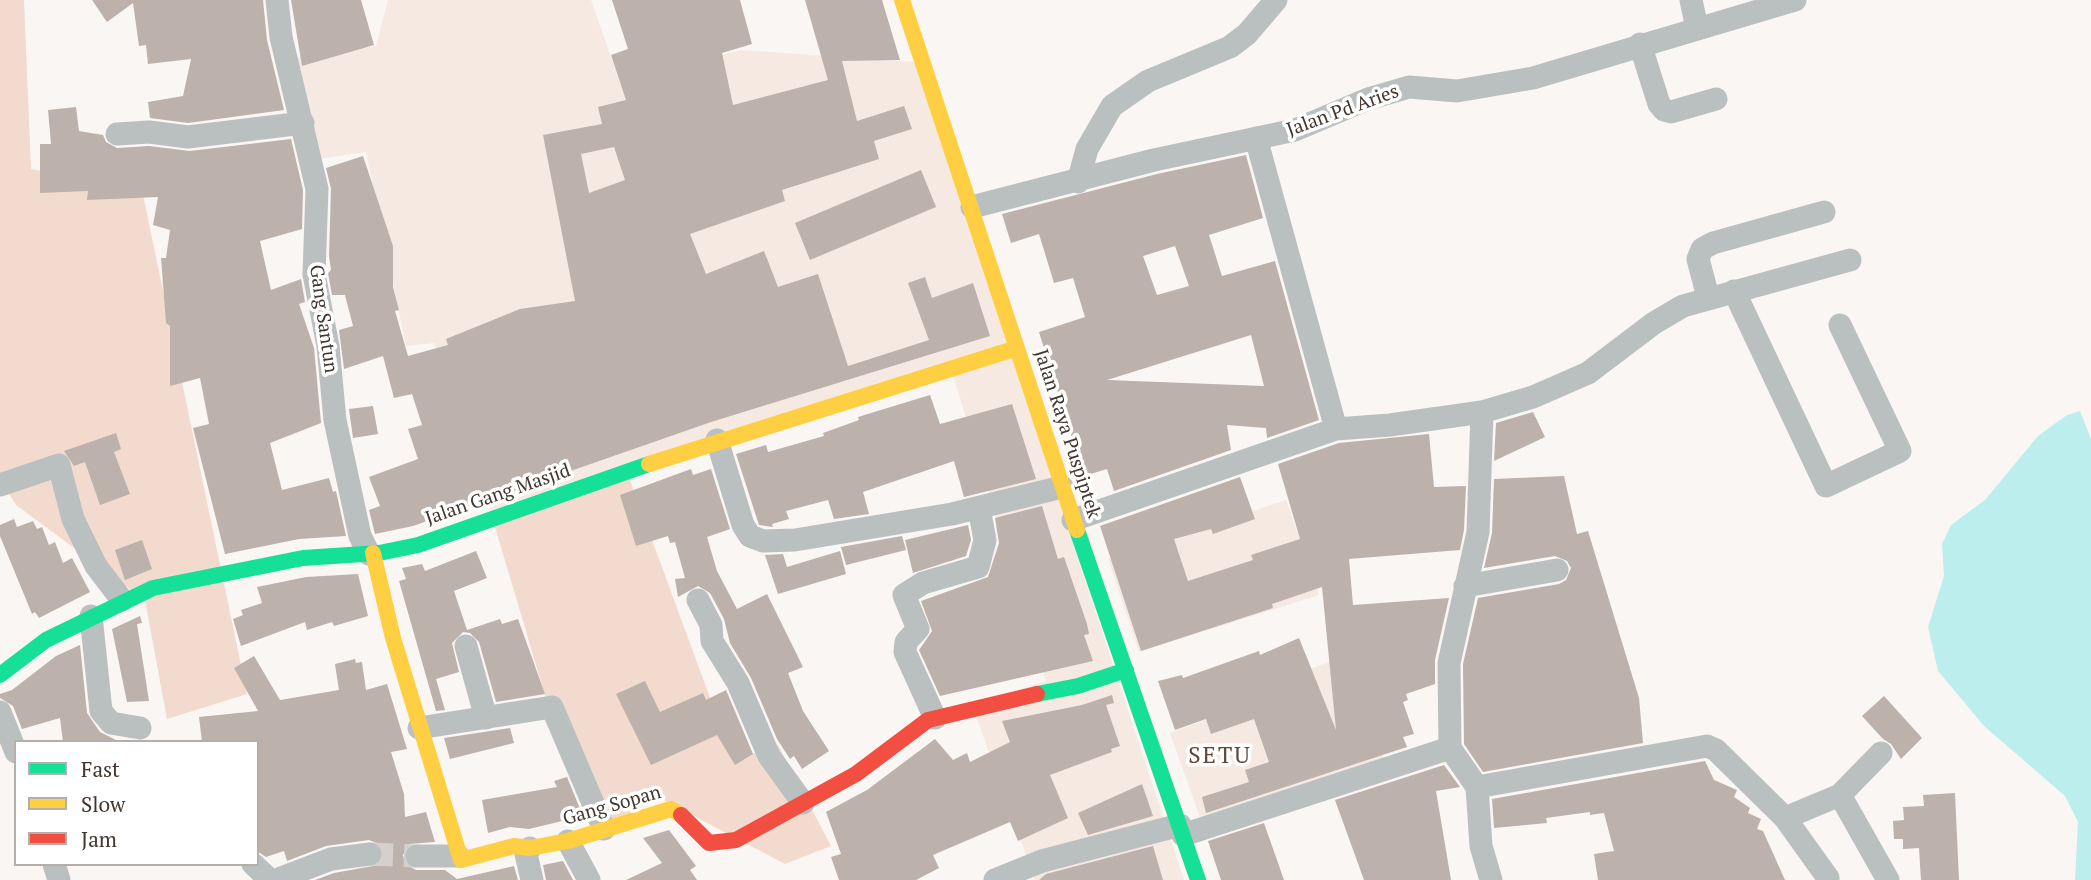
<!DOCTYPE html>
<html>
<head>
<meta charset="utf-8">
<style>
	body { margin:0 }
	#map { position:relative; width:2091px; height:880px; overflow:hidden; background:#faf6f4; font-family:"PT Serif",serif }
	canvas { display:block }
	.legend { position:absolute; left:14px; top:740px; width:245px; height:126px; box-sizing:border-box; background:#fff; border:2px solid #b4afab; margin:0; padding:9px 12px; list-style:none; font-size:21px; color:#44362e }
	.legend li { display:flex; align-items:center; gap:14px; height:35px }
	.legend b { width:35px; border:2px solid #b4afab }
</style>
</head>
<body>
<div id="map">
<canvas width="2091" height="880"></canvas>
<ul class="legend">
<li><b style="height:9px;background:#16e098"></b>Fast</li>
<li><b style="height:9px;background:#ffcf43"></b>Slow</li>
<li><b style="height:9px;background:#f24e42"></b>Jam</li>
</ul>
</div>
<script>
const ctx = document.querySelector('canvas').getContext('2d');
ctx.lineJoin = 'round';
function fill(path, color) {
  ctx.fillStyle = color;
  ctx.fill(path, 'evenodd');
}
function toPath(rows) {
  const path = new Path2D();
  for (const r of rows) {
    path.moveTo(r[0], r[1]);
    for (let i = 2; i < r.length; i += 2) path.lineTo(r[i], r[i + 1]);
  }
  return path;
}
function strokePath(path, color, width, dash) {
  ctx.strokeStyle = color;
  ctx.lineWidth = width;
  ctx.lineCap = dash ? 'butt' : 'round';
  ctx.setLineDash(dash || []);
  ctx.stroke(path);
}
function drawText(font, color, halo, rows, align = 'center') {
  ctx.font = font + ' "PT Serif",serif';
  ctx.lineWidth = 7;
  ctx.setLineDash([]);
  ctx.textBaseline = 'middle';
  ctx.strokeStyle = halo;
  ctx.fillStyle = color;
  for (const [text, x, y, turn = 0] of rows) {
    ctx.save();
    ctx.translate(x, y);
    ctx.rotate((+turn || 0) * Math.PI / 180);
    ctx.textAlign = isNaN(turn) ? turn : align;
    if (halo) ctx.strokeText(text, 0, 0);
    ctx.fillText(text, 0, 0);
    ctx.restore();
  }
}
fill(toPath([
	[388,0,591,0,620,83,741,50,914,62,1184,880,1035,880,972,705,1046,681,953,375,492,517,434,343,406,346,366,152,318,159,291,59,376,46],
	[1286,500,1319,595,1139,652,1108,559],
	[1337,659,1360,696,1383,758,1202,823,1170,733,1217,716,1214,705]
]), '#f5e9e2');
fill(toPath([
	[0,0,24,0,31,169,142,190,247,694,167,719,145,600,16,505,0,479],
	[628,475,733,760,778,745,831,846,785,864,658,797,612,825,547,702,492,517]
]), '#f2dace');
fill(toPath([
	[2080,411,2091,439,2091,880,2075,880,2078,822,2065,796,1984,726,1938,671,1928,627,1944,576,1942,544,1951,525,1985,500,2038,436,2067,415]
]), '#bceeee');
fill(toPath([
	[92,0,263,0,267,40,284,110,188,123,150,118,148,102,183,96,191,59,148,64,146,45,139,46,133,3,107,22],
	[291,0,361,0,374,45,302,66],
	[612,0,740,0,752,44,722,53,733,105,828,80,805,0,882,0,900,60,842,61,857,121,904,106,912,129,874,141,879,159,782,190,785,201,690,234,706,274,764,251,778,287,818,274,848,366,929,340,908,283,925,277,932,298,973,283,990,336,711,422,413,526,375,534,369,510,380,506,369,477,418,459,408,429,422,425,412,394,394,398,383,356,344,369,339,330,353,326,345,295,332,295,328,273,331,270,329,256,331,189,326,168,363,156,393,246,393,287,399,310,395,311,408,356,448,345,446,339,520,309,575,301,543,135,602,124,598,107,626,100,611,55,628,49],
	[614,147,625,180,589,193,581,154],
	[76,107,79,131,103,135,106,142,117,148,149,146,190,151,291,139,303,190,302,229,260,241,271,290,301,279,305,302,299,304,314,348,321,423,270,443,282,490,329,478,333,492,336,491,346,536,299,539,225,554,193,428,209,424,200,378,170,386,170,326,166,323,161,258,166,258,170,230,153,225,158,197,87,200,88,191,40,193,40,144,51,144,48,110],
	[1246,155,1263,218,1209,235,1222,276,1275,261,1319,420,1267,438,1266,428,1227,425,1231,450,1114,491,1107,469,1084,476,1039,332,1085,317,1073,278,1054,283,1039,234,1011,243,1002,214,1157,174],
	[1175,246,1189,286,1157,295,1143,256],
	[1251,335,1264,386,1107,380],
	[921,170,936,207,810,260,795,223],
	[930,395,940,424,1012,404,1036,479,964,497,954,461,863,492,869,514,834,519,828,500,786,511,789,519,772,524,773,527,759,525,736,454,766,445,768,452,824,436,823,433,859,420,858,417],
	[373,406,378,434,353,438,349,409],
	[1533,412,1545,437,1494,461,1496,423],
	[116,433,121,449,114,452,130,494,100,505,85,462,74,466,64,451],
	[1429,434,1434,487,1466,486,1464,530,1460,550,1349,559,1353,605,1449,598,1435,660,1435,684,1406,694,1408,700,1403,702,1414,734,1403,737,1407,747,1206,813,1202,797,1249,782,1245,770,1269,762,1254,719,1211,734,1206,719,1175,730,1158,681,1182,675,1183,678,1259,651,1260,655,1299,638,1336,730,1322,587,1272,604,1273,608,1141,651,1100,526,1240,477,1255,519,1213,534,1211,529,1174,539,1188,581,1253,560,1251,555,1300,539,1278,464,1339,443],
	[691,469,693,475,711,469,730,529,707,537,717,571,737,609,767,594,803,667,788,673,803,711,829,751,802,769,794,756,790,759,777,739,751,678,730,643,724,619,710,593,698,586,678,597,675,579,685,578,675,542,670,543,668,536,636,546,620,495],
	[1564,476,1577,534,1588,531,1639,698,1643,743,1483,772,1464,744,1463,664,1478,598,1559,584,1566,580,1571,568,1567,561,1555,556,1484,568,1492,533,1494,479],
	[1042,506,1058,559,1064,557,1087,624,1089,634,1084,635,1093,661,940,696,919,650,932,631,921,601,988,577,999,543,995,518],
	[14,519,17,527,33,521,37,529,42,527,49,545,55,542,63,563,72,558,90,592,39,618,35,612,32,614,0,536,0,525],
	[968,525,971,540,966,556,913,573,905,540],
	[902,536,906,550,846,565,841,547],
	[142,540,152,569,125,580,115,550],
	[476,551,487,578,454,591,467,630,500,619,502,624,518,619,545,694,496,702,479,642,470,633,463,632,452,643,459,672,436,679,445,710,436,711,399,581,406,579,402,568,422,564,425,571],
	[840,551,846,574,778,594,765,555,783,554,787,567],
	[358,574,368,616,334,626,332,622,307,630,305,622,241,646,233,619,243,615,241,610,262,603,257,587,306,577],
	[140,616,142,623,137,624,149,701,127,702,112,629],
	[80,645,87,713,100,732,120,742,63,742,60,718,22,729,13,706,0,698,0,694,12,690,56,656],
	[254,656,280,700,339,690,335,664,355,659,356,663,362,662,366,690,387,684,407,749,391,752,404,794,405,817,426,812,435,842,409,844,403,855,405,864,416,870,445,870,457,879,514,866,518,880,315,880,334,873,378,865,384,852,381,845,369,840,326,846,287,861,284,851,266,857,257,851,257,742,202,742,199,717,258,711,234,668],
	[645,681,660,712,703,693,706,700,726,690,753,754,735,765,717,735,651,765,616,694],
	[1112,695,1114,703,1106,705,1120,746,1111,749,1112,752,1050,775,1068,818,1018,841,1010,822,933,855,939,868,916,880,839,880,831,857,841,854,826,812,867,790,935,739,953,760,967,753,970,762,1010,742,1002,721,1082,705],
	[1884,696,1922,738,1901,759,1891,744,1883,739,1862,716],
	[510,728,514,743,450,759,444,738],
	[1705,761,1714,780,1737,790,1734,797,1750,808,1748,813,1761,819,1757,829,1763,831,1785,880,1598,880,1594,854,1614,851,1604,813,1590,815,1590,812,1546,818,1547,823,1494,828,1492,799],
	[1444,765,1460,787,1436,791,1451,880,1364,880,1335,800],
	[567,777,583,816,529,829,510,827,488,833,482,800,557,787,554,781],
	[1142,784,1153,816,1088,835,1078,813],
	[1955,793,1959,880,1921,880,1919,848,1903,849,1903,839,1894,839,1893,821,1904,820,1903,807,1924,806,1923,795],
	[1264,823,1284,880,1221,880,1208,841],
	[669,830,696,866,690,870,697,880,626,880,662,863,643,838],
	[1153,846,1163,880,1039,880,1046,874],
	[563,861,573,880,546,880,543,865]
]), '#bcb1ab');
strokePath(toPath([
	[370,854,417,856]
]), '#d6d0cc', 23, [23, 11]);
strokePath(toPath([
	[277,0,281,37,317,189,314,274,328,346,335,420,360,536,369,554],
	[1691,0,1697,28],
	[1640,44,1659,104,1664,110,1671,112,1716,99],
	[117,134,149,132,188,137,303,123],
	[1256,138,1336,429],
	[1078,182,1087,149,1112,106,1148,81,1230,47,1247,34,1276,0],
	[972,207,1154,160,1295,130,1368,99,1409,87,1457,91,1533,78,1795,0],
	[1734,291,1826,486,1900,451,1840,325],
	[1708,297,1698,259,1702,249,1713,243,1824,212],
	[1482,412,1478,532,1449,663,1450,748,1477,787,1481,846,1491,880],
	[717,440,743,525,750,536,763,541,795,540,952,514,1062,487],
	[0,485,59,465,73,519,96,566,122,600],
	[1073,520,1336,429,1390,425,1482,412,1533,397,1588,373,1654,323,1683,306,1850,260],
	[1465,586,1557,570],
	[698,600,711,625,712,641,738,683,769,756,803,803],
	[91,616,101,711,111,723,140,728],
	[466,646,486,718],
	[0,712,16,752],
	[935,718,905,652,906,642,918,629,904,595,923,583,978,567,985,540,979,508],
	[419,728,552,707,604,829],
	[1477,787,1707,746,1716,750,1785,818,1828,878],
	[1840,795,1888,880],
	[1785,818,1840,795,1881,753],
	[1183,835,1450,748],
	[568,841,589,880],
	[530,848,526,854,532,880],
	[417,856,458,856],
	[54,864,59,880],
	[253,864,270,880],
	[276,880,331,859,370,854],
	[995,880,1042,861,1180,825]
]), '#bac0bf', 23);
strokePath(toPath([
	[1077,530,1198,880],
	[0,675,46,640,153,588,303,558,379,553,418,545,649,464],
	[1037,694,1078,686,1126,670]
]), '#16e098', 16);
strokePath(toPath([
	[902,0,1077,530],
	[649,464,1017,348],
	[373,553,393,638,461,860,514,846,530,848,568,841,671,809,681,815]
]), '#ffcf43', 16);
strokePath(toPath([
	[681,815,709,843,736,840,856,774,928,720,1037,694]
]), '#f24e42', 16);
drawText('19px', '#44362e', '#fff', [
	["Jalan Pd Aries",1343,111,-20],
	["Gang Santun",323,319,82],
	["Jalan Raya Puspiptek",1067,434,72],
	["Jalan Gang Masjid",498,495,-19],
	["Gang Sopan",612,806,-16]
]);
ctx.letterSpacing = '2px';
drawText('23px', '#634636', '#fff', [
	["SETU",1220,756]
]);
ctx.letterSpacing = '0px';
</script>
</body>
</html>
